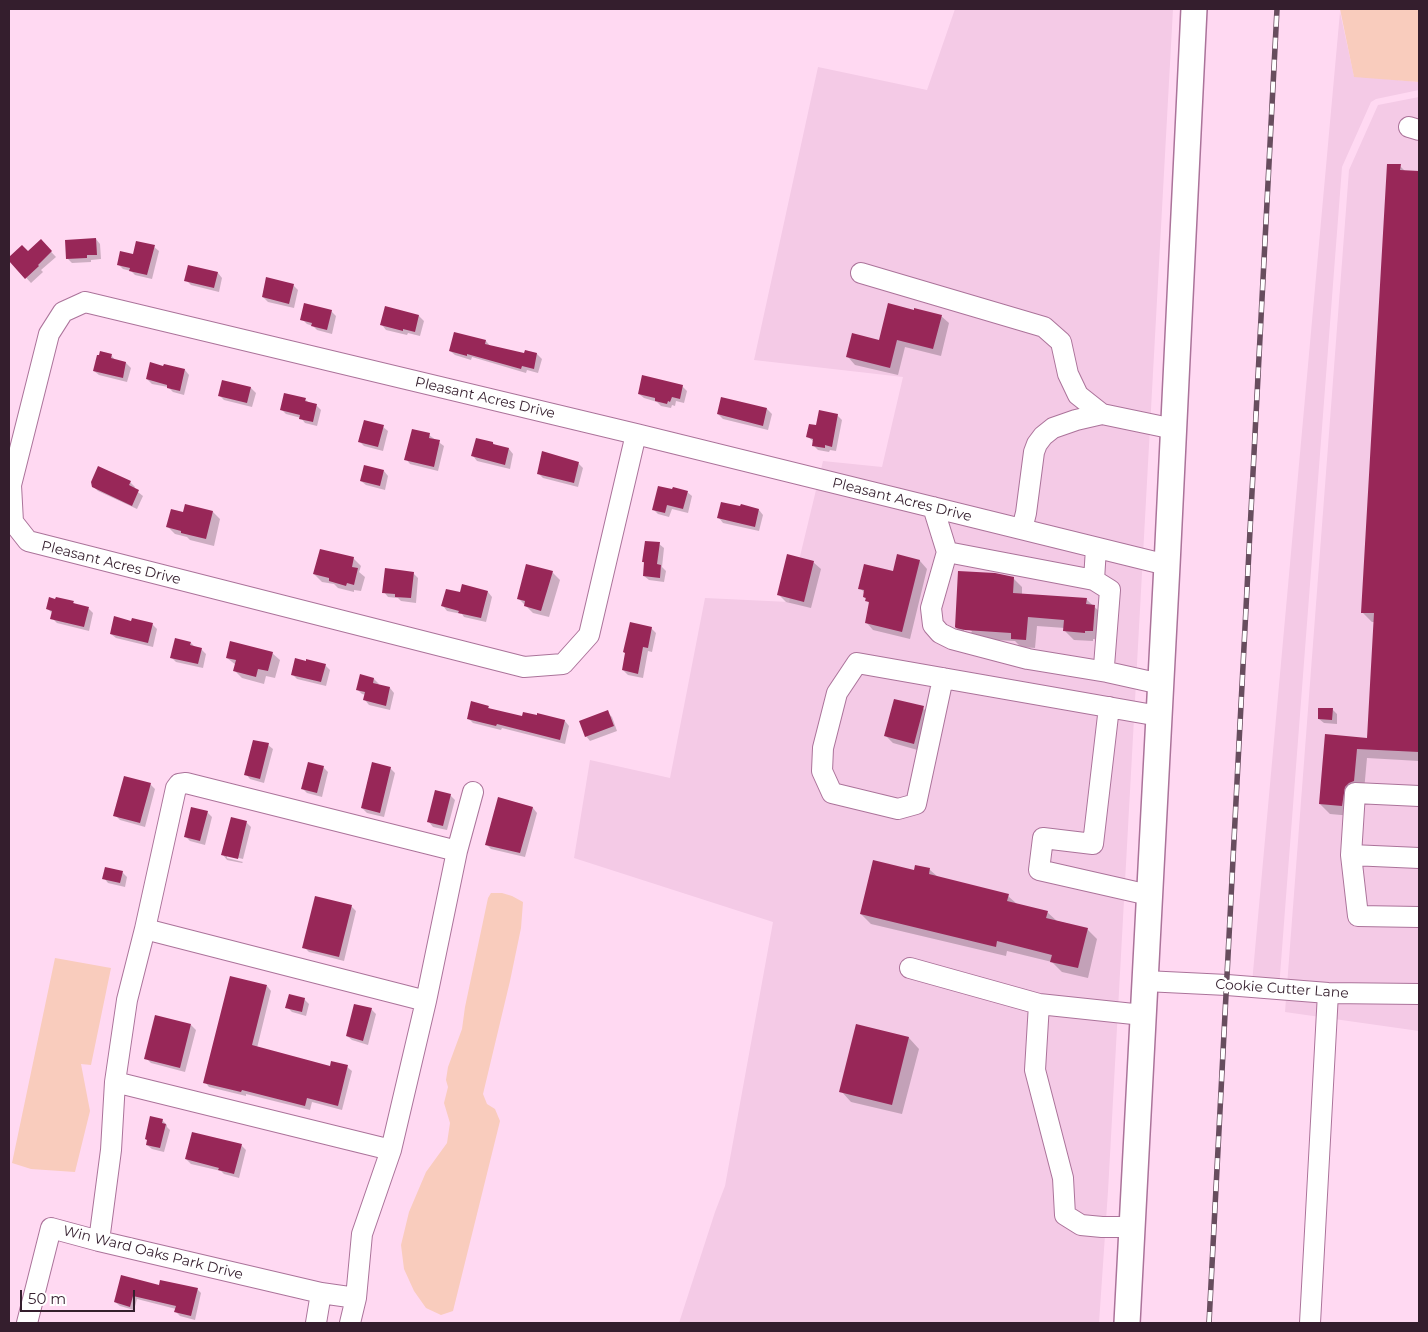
<!DOCTYPE html>
<html>
<head>
<meta charset="utf-8">
<style>
	body { margin:0 }
	#map { position:relative; width:1428px; height:1332px; overflow:hidden; background:#ffd9f2; font-family:Montserrat,sans-serif }
	canvas { display:block }
	.frame { position:absolute; inset:0; border:10px solid #341e2d; pointer-events:none }
	.scale { position:absolute; left:20px; top:1290px; width:115px; height:22px; box-sizing:border-box; border:2px solid #341e2d; border-top:0; padding-left:6px; font-size:15px; line-height:18px; white-space:nowrap; color:#341e2d; -webkit-text-stroke:4px #fff; paint-order:stroke }
</style>
</head>
<body>
<div id="map">
<canvas width="1428" height="1332"></canvas>
<div class="frame"></div>
<div class="scale">50 m</div>
</div>
<script>
const ctx = document.querySelector('canvas').getContext('2d');
ctx.lineJoin = 'round';
function fill(path, color) {
  ctx.fillStyle = color;
  ctx.fill(path, 'evenodd');
}
function toPath(rows) {
  const path = new Path2D();
  for (const r of rows) {
    path.moveTo(r[0], r[1]);
    for (let i = 2; i < r.length; i += 2) path.lineTo(r[i], r[i + 1]);
  }
  return path;
}
function strokePath(path, color, width, dash) {
  ctx.strokeStyle = color;
  ctx.lineWidth = width;
  ctx.lineCap = dash ? 'butt' : 'round';
  ctx.setLineDash(dash || []);
  ctx.stroke(path);
}
function drawText(font, color, halo, rows, align = 'center') {
  ctx.font = font + ' Montserrat,sans-serif';
  ctx.lineWidth = 5;
  ctx.setLineDash([]);
  ctx.textBaseline = 'middle';
  ctx.strokeStyle = halo;
  ctx.fillStyle = color;
  for (const [text, x, y, turn = 0] of rows) {
    ctx.save();
    ctx.translate(x, y);
    ctx.rotate((+turn || 0) * Math.PI / 180);
    ctx.textAlign = isNaN(turn) ? turn : align;
    if (halo) ctx.strokeText(text, 0, 0);
    ctx.fillText(text, 0, 0);
    ctx.restore();
  }
}
fill(toPath([
	[955,9,1173,9,1108,1191,1099,1323,679,1323,715,1212,725,1186,773,922,574,858,590,760,670,778,705,598,789,602,823,461,882,467,903,377,754,360,818,67,927,90],
	[1340,12,1354,76,1419,82,1419,90,1376,99,1371,102,1342,167,1279,988,1252,983],
	[1419,97,1419,1031,1285,1012,1349,170,1378,105]
]), '#f4cae6');
fill(toPath([
	[1340,9,1419,9,1419,82,1354,77],
	[491,893,502,893,512,896,523,902,521,928,510,981,483,1094,487,1104,495,1109,500,1121,453,1311,441,1315,426,1308,414,1291,404,1269,401,1245,409,1212,426,1172,447,1143,450,1123,444,1103,448,1087,446,1080,448,1067,462,1029,465,1007,488,898],
	[55,958,111,968,91,1065,81,1064,90,1111,75,1172,31,1169,12,1163]
]), '#f9ccbd');
fill(toPath([
	[1400,166,1406,172,1419,172,1419,761,1367,758,1364,791,1352,816,1330,814,1320,804,1326,735,1368,739,1375,622,1372,622,1362,612],
	[96,239,100,244,101,259,91,260,91,262,72,263,67,258],
	[41,241,56,257,41,270,43,272,31,283,9,259,22,246,28,252],
	[154,247,159,251,152,279,135,275,131,271,123,269,118,264,134,255],
	[218,273,222,278,219,292,191,285,186,280],
	[293,285,298,290,294,308,268,302,263,297],
	[386,308,419,316,424,321,420,336,408,333,407,335,386,330,382,325],
	[331,311,336,316,332,334,317,330,313,326,307,324,302,319],
	[941,316,949,323,941,356,905,347,898,375,855,365,848,357,880,341],
	[486,341,491,347,525,355,537,354,542,359,538,373,527,370,526,373,472,357,471,360,455,355,450,351],
	[111,355,116,361,126,363,131,368,127,382,99,375,94,371],
	[164,367,185,370,189,375,184,395,173,392,168,387,152,384,147,379],
	[222,381,251,388,256,393,252,407,224,400,219,395],
	[682,386,687,391,684,403,676,401,675,406,672,405,671,408,661,406,657,402,644,398,639,394],
	[722,398,767,409,772,414,768,430,723,419,718,414],
	[305,399,310,404,317,406,321,410,317,426,305,423,301,418,286,414,281,409],
	[837,415,842,420,836,451,830,450,829,452,818,450,813,445,814,442,808,437,817,427],
	[383,427,388,431,383,451,364,446,360,442],
	[429,435,444,446,438,471,410,464,406,459],
	[493,443,496,446,509,449,513,454,510,469,477,461,473,456],
	[578,463,583,468,578,487,543,478,538,473],
	[384,471,388,476,385,490,366,485,361,481],
	[130,482,135,487,134,489,143,496,137,509,98,491,93,486],
	[687,492,692,496,688,513,672,509,669,517,658,514,653,509],
	[186,505,213,512,220,519,214,546,190,540,187,537,175,534,168,527,184,513],
	[759,510,763,515,759,531,723,523,719,518],
	[659,544,664,548,662,567,666,571,664,582,649,580,644,576,645,564,643,562],
	[353,558,361,566,359,572,365,577,361,591,354,590,354,592,338,588,334,584,322,582,314,574],
	[920,561,927,569,910,639,873,630,866,622,870,604,864,597,865,593,860,588],
	[813,562,821,569,811,608,786,602,778,594],
	[552,572,560,580,549,617,533,613,518,598],
	[413,573,418,578,416,603,401,601,398,598,388,597,384,592],
	[1013,578,1022,587,1022,594,1086,599,1103,615,1102,640,1093,639,1093,641,1074,640,1065,631,1065,628,1037,626,1035,648,1021,647,1015,641,975,639,965,636,956,627],
	[964,628,972,631,971,633,964,631],
	[488,592,492,597,486,622,464,617,462,614,447,611,443,606,461,594],
	[73,602,76,605,89,609,93,613,89,631,57,623,52,618,53,614,48,609],
	[132,622,152,624,157,629,153,647,116,638,111,634],
	[651,628,656,633,652,652,648,651,643,678,628,675,623,670],
	[191,643,196,648,201,649,206,654,203,668,176,662,171,657],
	[272,653,280,660,275,678,266,676,264,684,242,678,235,671,236,665,227,658],
	[307,663,325,665,330,670,326,686,297,679,293,675],
	[361,676,374,679,379,684,378,685,390,688,394,693,390,710,369,705,365,700,366,695,362,694,357,689],
	[488,707,491,710,522,717,565,721,569,726,565,744,502,728,501,730,473,723,468,718],
	[923,708,930,715,921,751,893,743,886,736],
	[1332,709,1337,714,1337,724,1324,723,1319,719],
	[607,712,612,717,617,731,590,741,586,736],
	[268,745,273,749,264,783,250,779,246,774],
	[323,767,328,772,322,797,307,793,302,788],
	[390,768,395,773,384,817,367,813,362,808],
	[150,784,155,789,145,827,120,820,115,815],
	[450,795,455,800,447,830,433,827,429,822],
	[499,799,533,808,537,813,525,857,491,849,486,844],
	[207,812,212,817,205,845,190,841,185,836],
	[246,822,251,827,243,859,227,855,227,858,243,862,242,863,227,860,223,855],
	[916,866,930,870,938,877,1008,896,1017,904,1047,912,1057,921,1087,929,1097,939,1088,978,1062,972,1052,962,1007,951,1006,956,871,924,861,914,915,872],
	[122,872,127,877,125,887,108,883,104,878],
	[351,906,356,911,344,961,309,952,304,947],
	[267,986,271,991,257,1048,331,1068,347,1067,352,1071,342,1110,312,1102,310,1110,246,1094,246,1096,209,1087,205,1082],
	[304,999,309,1004,306,1016,292,1012,287,1007],
	[371,1009,376,1014,368,1045,352,1040,347,1036],
	[191,1025,196,1030,185,1072,151,1063,146,1058],
	[857,1026,909,1038,919,1049,902,1114,851,1102,841,1091],
	[162,1120,167,1125,167,1127,170,1130,164,1152,152,1149,147,1145],
	[241,1145,246,1150,239,1178,224,1174,221,1171,191,1164,186,1159],
	[160,1286,197,1289,201,1293,195,1320,180,1316,176,1312,176,1309,137,1299,134,1310,120,1306,115,1302]
]), '#0003');
fill(toPath([
	[1387,164,1401,164,1400,170,1419,171,1419,752,1357,749,1354,781,1349,783,1345,787,1342,806,1319,804,1325,734,1367,738,1374,613,1361,613],
	[96,238,97,255,87,255,87,258,66,259,65,240],
	[41,239,52,251,38,265,39,266,25,279,9,261,9,257,22,245,28,251],
	[136,241,155,245,147,275,129,271,130,268,117,265,120,251,133,254],
	[188,265,218,272,214,288,184,281],
	[266,277,294,284,289,304,262,297],
	[304,303,332,310,327,330,311,326,312,323,300,320],
	[888,303,914,310,914,308,942,315,933,349,897,340,890,368,846,357,852,333,879,340],
	[385,306,419,315,415,332,403,329,403,331,380,325],
	[454,332,486,340,485,344,524,353,525,350,537,353,534,369,522,366,521,369,467,354,467,356,449,351],
	[100,351,112,354,111,358,126,362,123,378,93,371,97,355,99,355],
	[150,362,163,366,164,364,185,369,180,391,167,388,167,385,146,379],
	[642,375,683,385,680,399,672,397,670,402,668,401,667,404,655,401,655,398,638,394],
	[222,380,251,387,247,403,218,396],
	[284,393,306,398,305,401,317,404,313,422,299,419,300,415,280,410],
	[721,397,767,408,763,426,717,414],
	[819,410,838,414,832,447,825,445,825,448,812,446,813,439,806,437,809,424,816,425],
	[364,420,384,425,378,447,358,442],
	[412,429,430,433,429,438,440,440,434,467,404,460],
	[476,438,493,442,493,444,509,448,505,465,471,456],
	[542,451,579,462,574,483,537,474],
	[364,465,384,470,380,486,360,481],
	[98,466,131,481,129,485,139,490,132,506,92,487,91,482],
	[658,486,672,489,673,487,688,491,683,509,667,505,665,513,652,510],
	[721,502,740,506,741,504,759,509,755,527,717,518],
	[185,504,213,511,206,539,181,533,181,531,166,527,171,509,183,512],
	[645,541,660,542,657,564,661,565,660,578,643,576,644,562,642,562],
	[320,549,354,557,352,567,358,568,354,585,347,583,346,586,329,581,329,578,313,574],
	[787,554,814,561,804,602,777,595],
	[897,554,920,560,902,632,865,623,869,602,865,601,866,598,863,597,864,590,858,589,864,564,893,571],
	[526,564,553,571,541,611,524,606,525,601,517,599],
	[385,568,414,572,411,598,395,597,395,594,382,593],
	[958,571,995,573,1014,577,1013,593,1087,598,1086,604,1095,605,1093,631,1085,631,1085,633,1063,631,1064,620,1028,617,1026,640,1011,639,1011,633,965,630,956,628,955,627],
	[462,584,488,591,481,618,458,613,459,611,441,606,446,589,460,592],
	[49,597,55,599,56,597,74,601,73,603,89,607,84,627,50,619,52,611,46,609],
	[114,616,131,621,132,618,153,623,148,643,110,634],
	[630,622,652,627,648,648,643,647,638,674,622,670,625,653,623,652],
	[175,638,191,642,190,645,202,648,198,664,170,658],
	[230,641,273,652,268,671,258,669,256,677,233,671,236,660,226,658],
	[295,658,306,661,306,659,326,664,321,682,291,675],
	[360,674,374,678,373,683,390,687,386,706,363,700,365,692,356,690],
	[894,699,924,706,914,744,884,736],
	[471,701,489,706,488,708,522,716,523,712,537,715,537,713,565,720,560,740,497,724,496,726,467,719],
	[1318,708,1333,708,1332,720,1318,719],
	[608,710,614,726,585,737,579,721],
	[253,740,269,743,260,779,244,775],
	[308,762,324,766,317,793,301,789],
	[372,762,391,767,380,813,361,808],
	[124,776,151,783,140,823,113,816],
	[435,790,451,794,443,826,427,822],
	[498,797,533,807,520,853,485,845],
	[191,807,208,811,200,841,184,837],
	[231,817,247,821,238,859,221,855],
	[873,860,914,870,915,865,930,868,929,874,1009,894,1007,901,1048,911,1046,918,1088,928,1078,968,1050,962,1052,955,997,941,996,947,860,914],
	[105,867,123,871,120,883,102,879],
	[315,896,352,905,339,957,302,948],
	[230,976,267,985,252,1045,330,1066,331,1061,348,1065,338,1106,307,1098,305,1106,242,1090,241,1092,203,1083],
	[289,994,305,998,302,1012,285,1008],
	[354,1004,372,1008,363,1041,346,1036],
	[155,1015,191,1024,180,1068,144,1059],
	[856,1024,909,1037,892,1105,839,1092],
	[150,1116,163,1119,162,1123,166,1124,160,1148,146,1145,147,1140,145,1139],
	[192,1132,242,1144,234,1174,218,1170,219,1168,185,1159],
	[121,1275,159,1285,160,1280,198,1288,191,1316,174,1312,176,1306,133,1296,130,1307,114,1302]
]), '#982758');
const minor = toPath([
	[1409,127,1419,130],
	[861,273,1044,327,1061,342,1068,374,1078,395,1102,414,1174,429],
	[85,302,636,434,589,635,563,664,524,667,28,541,13,522,11,485,49,334,63,312,85,302],
	[636,434,1167,565],
	[933,507,947,552,931,608,933,625,940,633,952,639,1028,659,1107,672],
	[1022,529,1026,513,1034,452,1037,444,1043,436,1053,428,1076,420,1102,414],
	[1096,548,1094,580,1110,590,1104,666,1107,672,1161,684],
	[947,552,1094,580],
	[943,678,916,804,898,809,832,793,822,771,823,748,837,693,857,663,1159,716],
	[1109,707,1093,844,1043,838,1039,870,1149,895],
	[1419,796,1355,793,1351,855,1358,916,1419,917],
	[1351,855,1419,858],
	[145,929,127,1000,115,1082,391,1150],
	[910,968,1039,1004],
	[1145,981,1227,985,1328,993,1419,994],
	[426,1001,145,929,176,788,179,784,186,783,457,851],
	[1132,1227,1102,1227,1081,1225,1065,1215,1063,1178,1035,1070,1039,1004,1143,1015],
	[99,1241,111,1150,115,1082],
	[321,1293,356,1298],
	[27,1323,51,1228,99,1241,321,1293,316,1323],
	[350,1323,356,1298,362,1234,391,1150,426,1001,457,851,473,792],
	[1310,1323,1328,993]
]);
const major = toPath([
	[1127,1323,1167,565,1194,9]
]);
strokePath(minor, '#ab739a', 22);
strokePath(major, '#ab739a', 28);
strokePath(minor, '#fff', 20);
strokePath(major, '#fff', 25);
const rail = toPath([
	[1209,1323,1277,9]
]);
strokePath(rail, '#674d5e', 5.5);
strokePath(rail, '#fff', 4, [11]);
drawText('14px', '#341e2d', '#fff', [
	["Pleasant Acres Drive",485,398,13],
	["Pleasant Acres Drive",902,500,14],
	["Pleasant Acres Drive",111,563,14],
	["Cookie Cutter Lane",1282,989,4],
	["Win Ward Oaks Park Drive",153,1253,14]
]);
</script>
</body>
</html>
